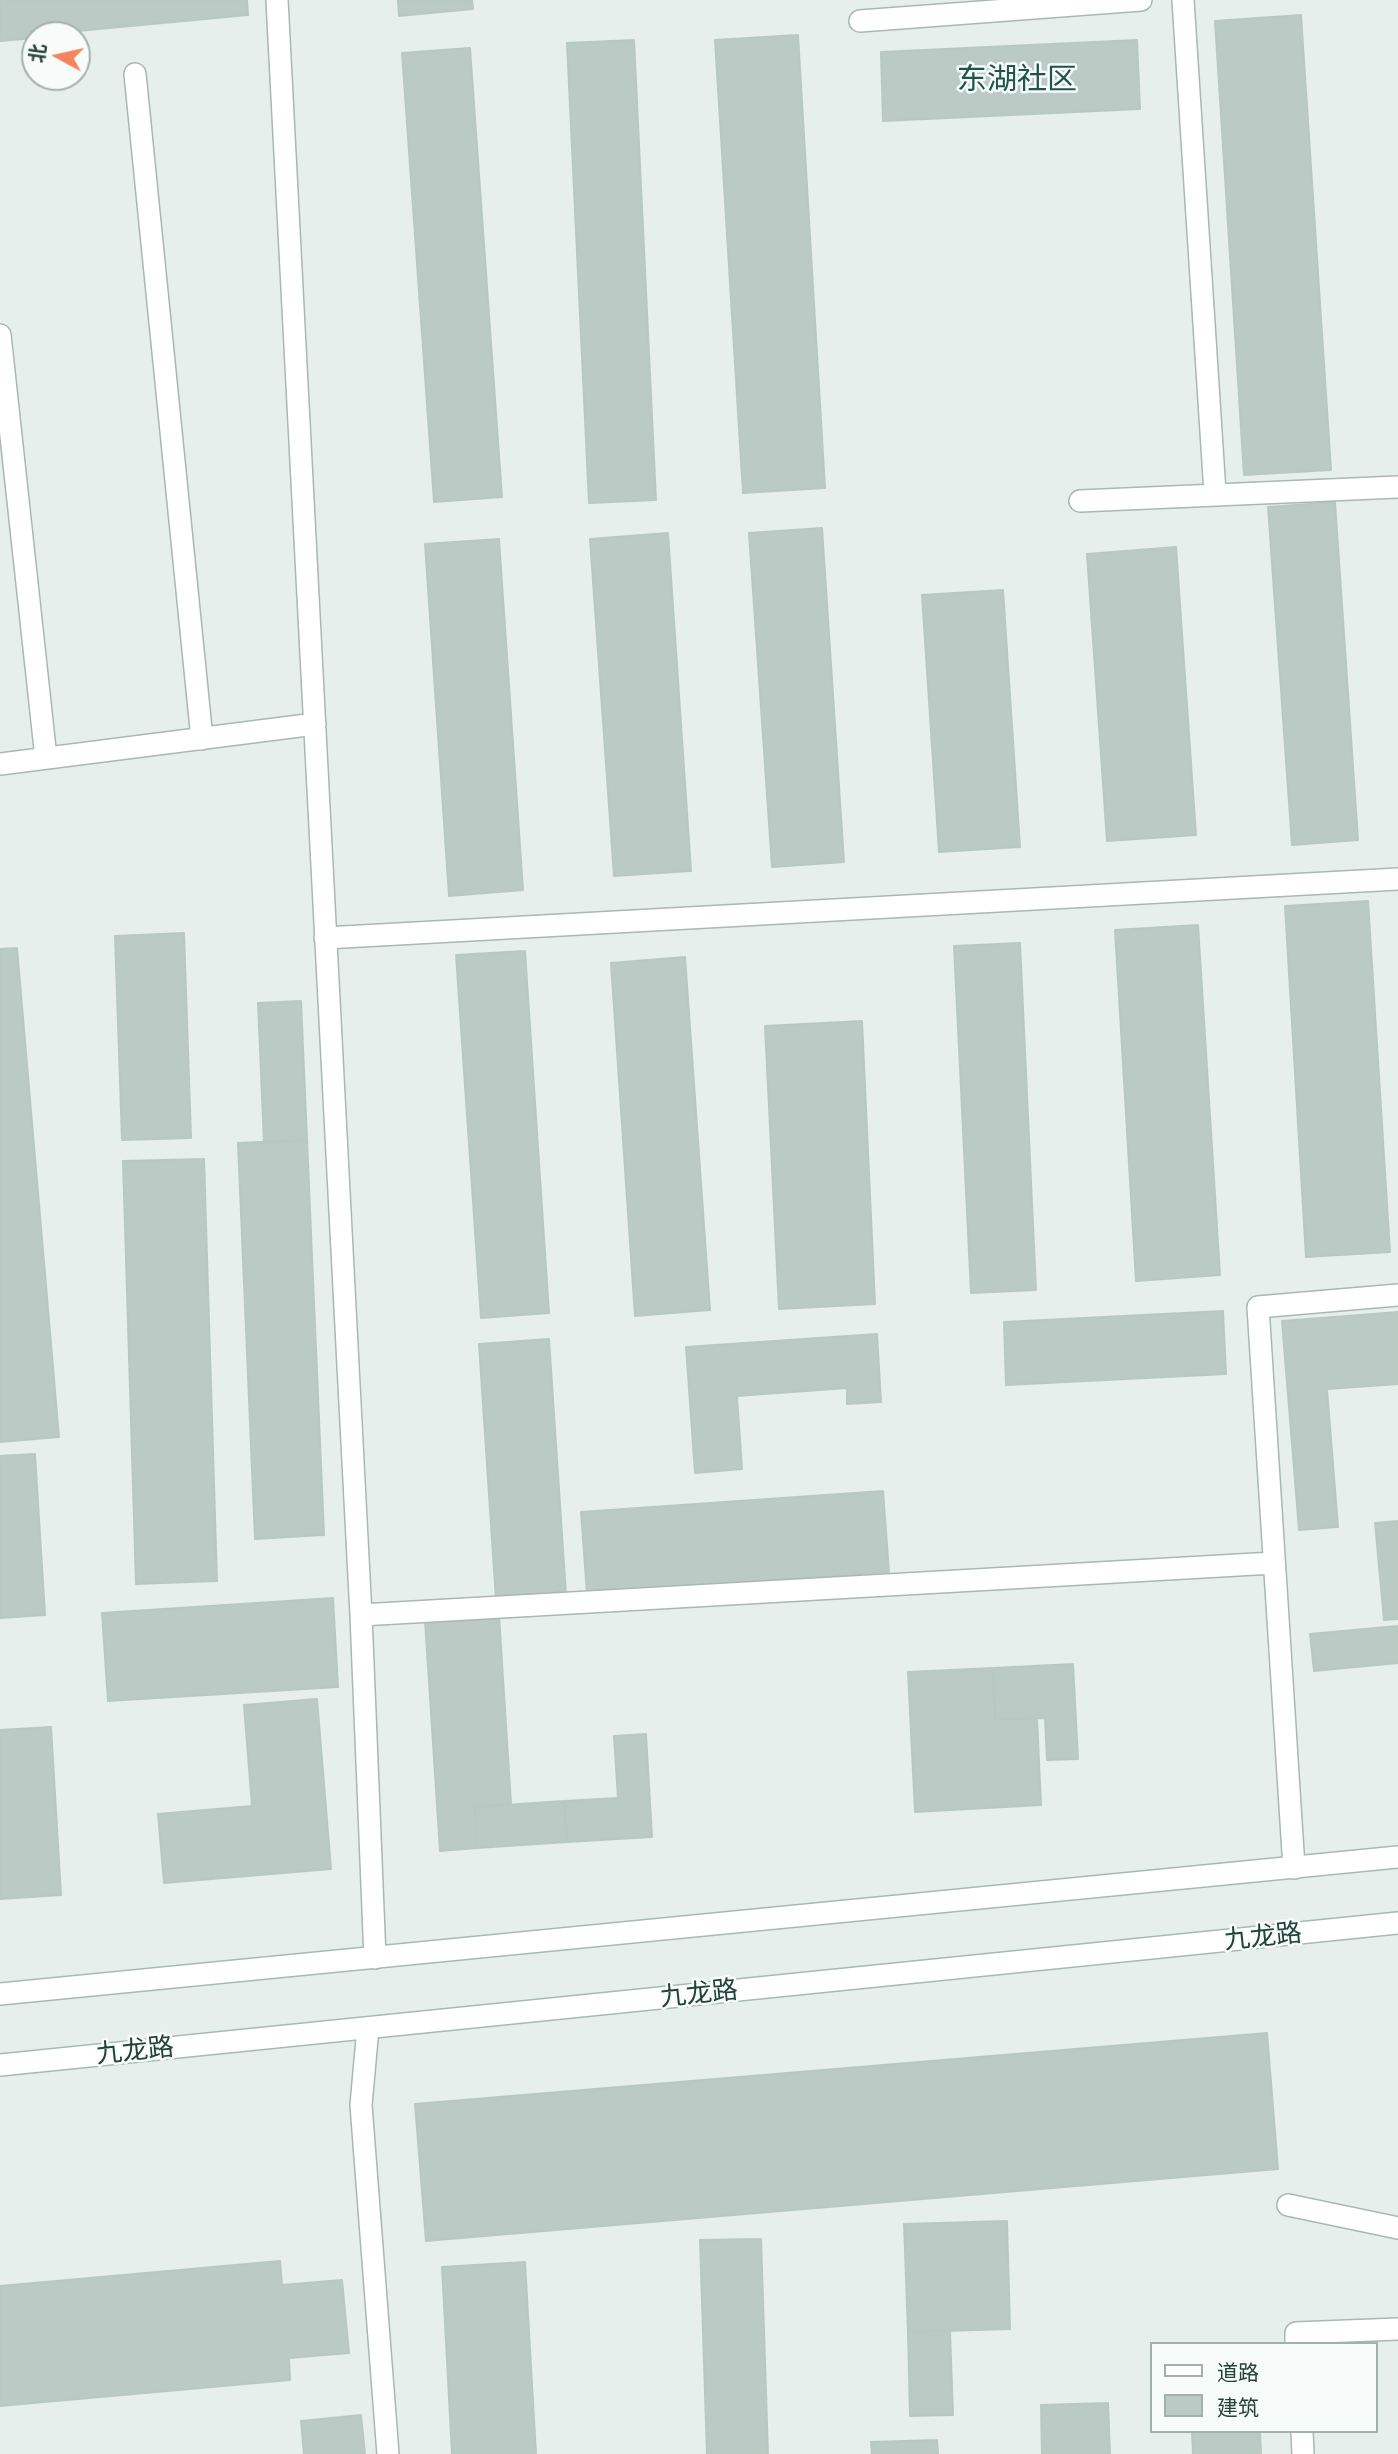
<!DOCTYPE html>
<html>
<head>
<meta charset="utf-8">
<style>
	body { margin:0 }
	#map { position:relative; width:1398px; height:2454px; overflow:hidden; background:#e6efeb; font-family:Mulish,"Noto Sans SC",sans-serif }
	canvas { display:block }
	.legend { position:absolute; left:1150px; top:2342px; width:228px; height:91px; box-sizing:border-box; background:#f7fbf9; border:2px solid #a3b1ad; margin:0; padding:9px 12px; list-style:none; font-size:21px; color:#24423a }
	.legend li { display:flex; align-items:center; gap:14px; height:35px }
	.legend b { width:35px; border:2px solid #a3b1ad }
	.north { position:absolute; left:21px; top:21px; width:70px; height:70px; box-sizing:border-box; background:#f7fbf9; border:2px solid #a3b1ad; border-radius:50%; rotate:278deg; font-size:19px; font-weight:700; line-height:28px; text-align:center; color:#24423a }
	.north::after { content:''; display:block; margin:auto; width:24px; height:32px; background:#f4845f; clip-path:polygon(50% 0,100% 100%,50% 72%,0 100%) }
</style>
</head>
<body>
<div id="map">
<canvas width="1398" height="2454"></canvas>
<ul class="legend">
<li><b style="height:9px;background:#fff"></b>道路</li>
<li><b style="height:19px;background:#bbcac4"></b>建筑</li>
</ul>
<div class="north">北</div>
</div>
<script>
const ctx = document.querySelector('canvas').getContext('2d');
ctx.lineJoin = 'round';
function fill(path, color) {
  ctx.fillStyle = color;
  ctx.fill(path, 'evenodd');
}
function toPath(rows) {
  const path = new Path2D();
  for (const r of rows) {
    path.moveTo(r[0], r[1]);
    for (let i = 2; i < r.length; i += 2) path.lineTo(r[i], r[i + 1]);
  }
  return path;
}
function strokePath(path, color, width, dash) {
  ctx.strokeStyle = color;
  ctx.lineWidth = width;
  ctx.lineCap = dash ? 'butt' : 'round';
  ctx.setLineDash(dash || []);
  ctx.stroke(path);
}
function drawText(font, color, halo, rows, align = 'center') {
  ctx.font = font + ' Mulish,"Noto Sans SC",sans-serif';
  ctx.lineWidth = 5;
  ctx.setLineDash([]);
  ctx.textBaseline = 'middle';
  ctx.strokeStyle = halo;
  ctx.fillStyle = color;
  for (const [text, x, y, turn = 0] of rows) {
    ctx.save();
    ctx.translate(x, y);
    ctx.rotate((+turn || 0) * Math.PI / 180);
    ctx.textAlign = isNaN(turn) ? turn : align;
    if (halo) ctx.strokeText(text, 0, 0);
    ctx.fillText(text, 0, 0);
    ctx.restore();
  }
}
const building = toPath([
	[0,0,247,0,248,15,35,35,35,38,0,41,0,0],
	[398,0,472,0,473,9,399,16,398,0],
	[1301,15,1331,470,1244,475,1215,21,1301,15],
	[798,35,825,488,743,493,715,40,798,35],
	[634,40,656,500,589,503,567,43,634,40],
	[1137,40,1140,109,883,121,881,52,1137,40],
	[470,48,502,497,434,502,402,53,470,48],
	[1335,502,1358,840,1292,845,1268,507,1335,502],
	[822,528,844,862,772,867,749,533,822,528],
	[668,533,691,871,614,876,590,539,668,533],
	[499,539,523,890,449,896,425,544,499,539],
	[1176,547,1196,835,1107,841,1087,554,1176,547],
	[1003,590,1020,847,939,852,922,595,1003,590],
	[1368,901,1390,1252,1306,1257,1285,906,1368,901],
	[1198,925,1220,1275,1136,1281,1115,930,1198,925],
	[184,933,191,1138,122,1140,115,936,184,933],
	[1020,943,1036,1290,971,1293,954,946,1020,943],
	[17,948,59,1437,0,1442,0,949,17,948],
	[525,951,549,1313,481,1318,456,955,525,951],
	[685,957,710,1310,635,1316,611,963,685,957],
	[301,1001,307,1140,264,1142,258,1003,301,1001],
	[862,1021,875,1304,779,1309,765,1026,862,1021],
	[307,1140,324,1535,255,1539,238,1143,307,1140],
	[204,1159,217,1581,136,1584,123,1161,204,1159],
	[1223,1311,1226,1374,1006,1385,1004,1322,1223,1311],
	[1398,1312,1398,1384,1327,1389,1338,1527,1299,1530,1282,1321,1398,1312],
	[877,1334,881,1402,847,1404,847,1388,737,1396,742,1469,695,1473,686,1347,877,1334],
	[549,1339,566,1595,496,1600,479,1344,549,1339],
	[35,1454,45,1615,0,1618,0,1456,35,1454],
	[883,1491,889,1572,587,1593,581,1512,883,1491],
	[1398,1521,1398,1619,1384,1620,1375,1523,1398,1521],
	[333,1598,338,1687,108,1701,102,1613,333,1598],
	[499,1615,511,1804,475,1807,477,1848,440,1851,425,1620,499,1615],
	[1398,1626,1398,1663,1314,1671,1310,1634,1398,1626],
	[1073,1664,1078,1759,1047,1760,1045,1718,995,1720,993,1668,1073,1664],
	[993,1668,995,1720,1037,1718,1041,1805,915,1812,908,1672,993,1668],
	[317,1699,331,1869,164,1883,158,1814,252,1806,244,1705,317,1699],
	[51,1727,61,1895,0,1899,0,1730,51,1727],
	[646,1734,652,1837,567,1842,564,1801,618,1798,614,1736,646,1734],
	[564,1801,567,1842,477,1848,475,1807,564,1801],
	[1267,2033,1278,2169,426,2241,415,2104,1267,2033],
	[1007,2221,1010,2329,908,2332,904,2224,1007,2221],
	[761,2239,768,2454,707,2454,700,2240,761,2239],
	[280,2261,282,2285,342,2280,349,2353,289,2358,290,2380,0,2406,0,2286,280,2261],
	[525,2262,536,2454,452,2454,442,2267,525,2262],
	[950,2331,953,2415,910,2416,908,2332,950,2331],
	[1108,2403,1110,2454,1042,2454,1041,2405,1108,2403],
	[361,2415,365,2454,304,2454,301,2421,361,2415],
	[1192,2431,1260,2431,1261,2454,1193,2454,1192,2431],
	[937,2440,938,2454,872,2454,871,2442,937,2440]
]);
fill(building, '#bbcac4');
strokePath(building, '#b8c9c2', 2);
const lane = toPath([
	[1288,2205,1398,2228],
	[1296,2344,1296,2333,1398,2329],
	[1302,2431,1303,2454]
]);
const street = toPath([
	[277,0,361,1615,375,1958],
	[1183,0,1215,493],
	[860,21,1141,0],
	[135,74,202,739],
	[0,335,46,758],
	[1080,501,1398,487],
	[0,764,315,724],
	[325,938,1398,879],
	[361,1615,1273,1563],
	[1294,1868,1258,1307,1398,1295],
	[368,2028,361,2105,388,2454]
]);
const secondary = toPath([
	[0,1994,1398,1857],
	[0,2065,1398,1923]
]);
strokePath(lane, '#a8b8b2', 24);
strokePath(street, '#a8b8b2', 24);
strokePath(secondary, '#a4bbb3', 24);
strokePath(lane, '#fff', 21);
strokePath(street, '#fff', 21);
strokePath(secondary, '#fff', 21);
drawText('26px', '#24423a', '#f7fbf9', [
	["九龙路",1263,1937,-6],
	["九龙路",699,1994,-6],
	["九龙路",135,2051,-6]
]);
drawText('30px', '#1f5548', '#f7fbf9', [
	["东湖社区",1017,80]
]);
</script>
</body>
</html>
